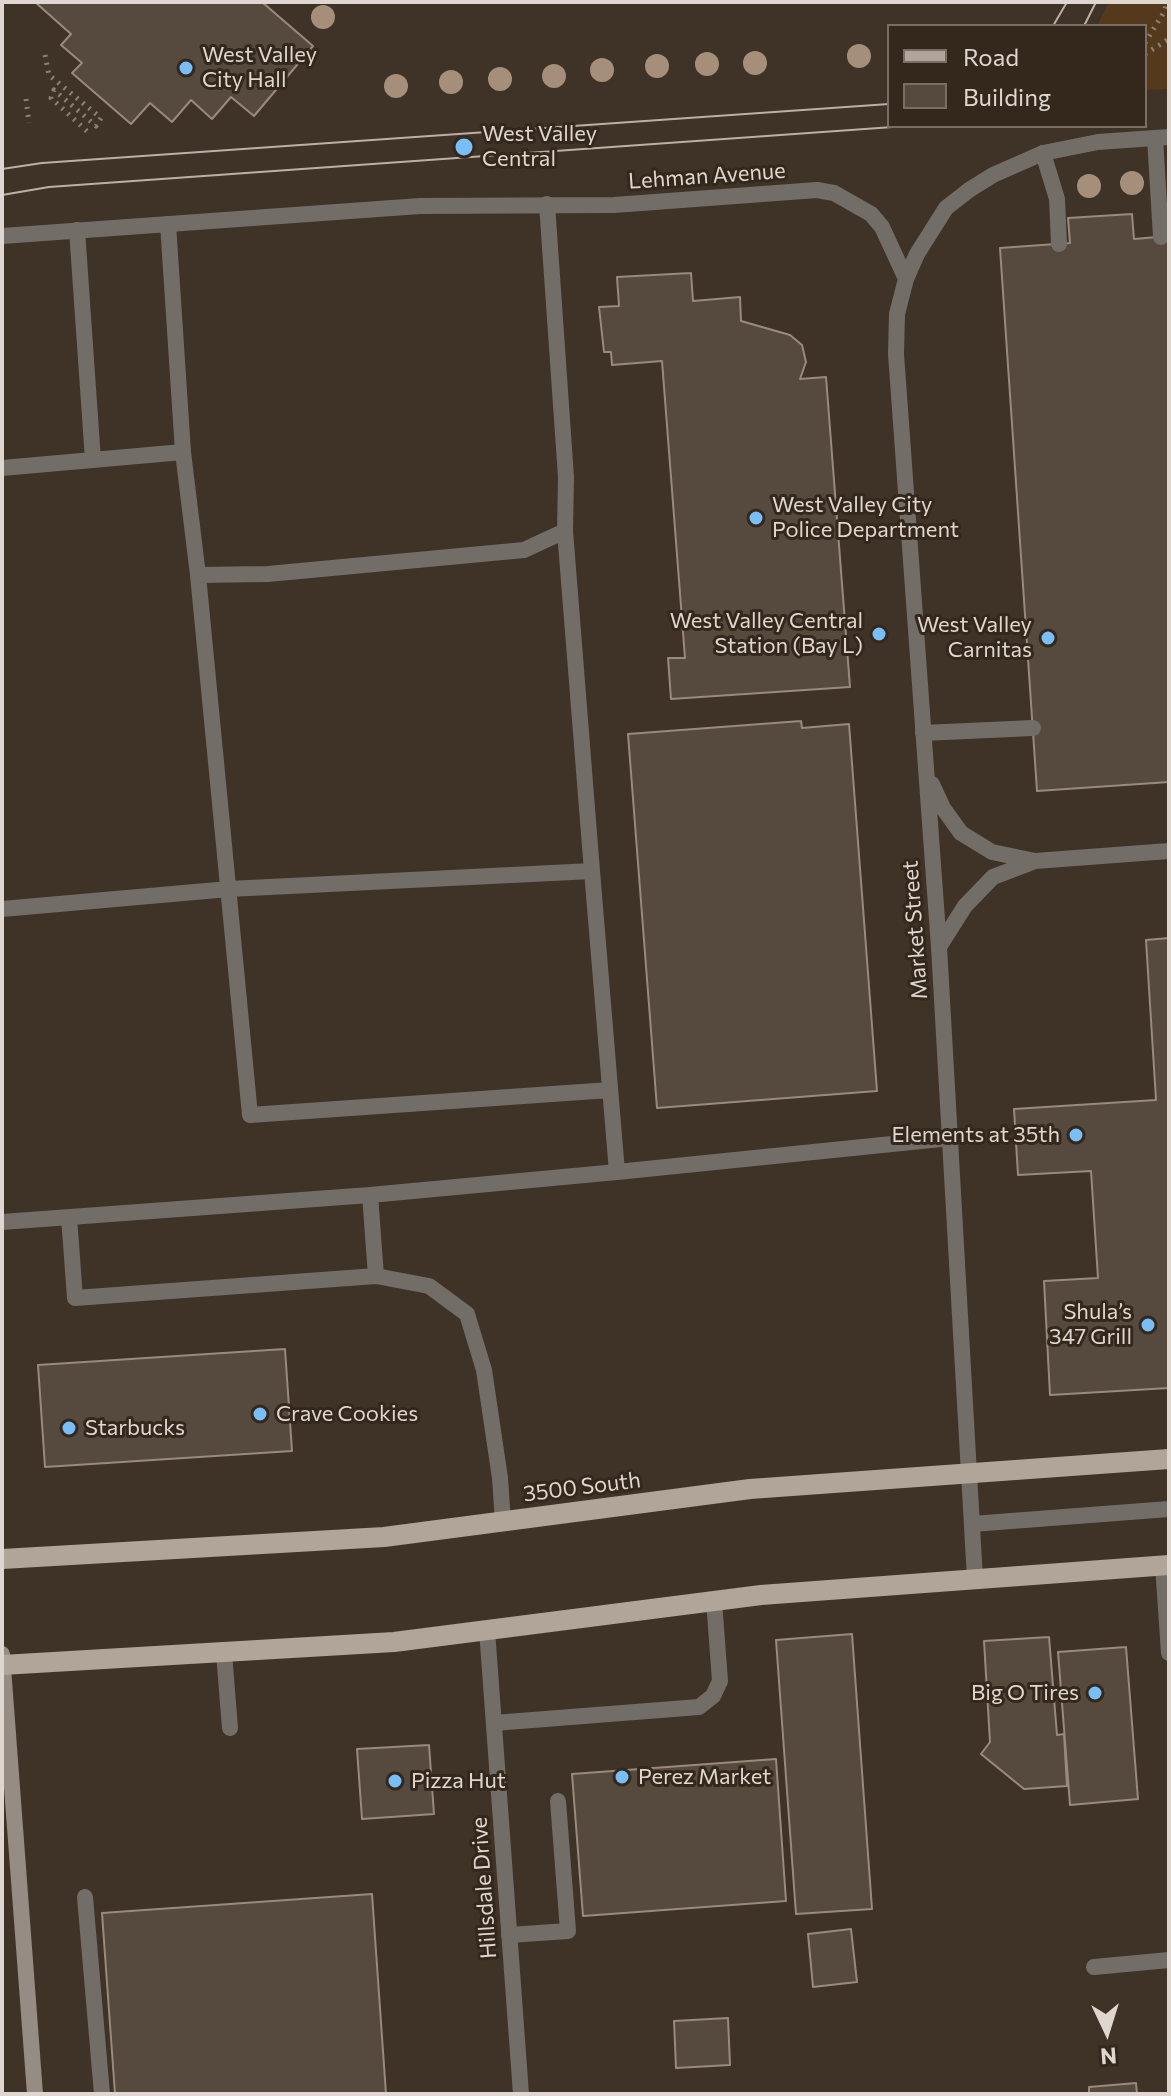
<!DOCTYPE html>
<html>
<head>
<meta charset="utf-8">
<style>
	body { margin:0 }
	#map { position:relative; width:1171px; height:2096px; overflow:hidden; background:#3f3226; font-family:Commissioner,sans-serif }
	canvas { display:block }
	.frame { position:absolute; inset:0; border:4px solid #dfd6cf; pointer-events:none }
	.legend { position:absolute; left:887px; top:24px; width:260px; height:104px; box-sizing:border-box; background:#34281d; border:2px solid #786e64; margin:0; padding:10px 14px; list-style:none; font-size:24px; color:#dfd6cf }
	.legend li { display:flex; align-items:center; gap:16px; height:40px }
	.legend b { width:40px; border:2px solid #786e64 }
	.north { position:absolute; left:1067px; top:1992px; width:80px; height:80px; -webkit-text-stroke:6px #34281d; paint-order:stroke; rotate:176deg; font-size:22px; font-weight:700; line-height:32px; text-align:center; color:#dfd6cf }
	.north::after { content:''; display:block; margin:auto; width:28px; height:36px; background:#dfd6cf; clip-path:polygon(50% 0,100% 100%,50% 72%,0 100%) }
</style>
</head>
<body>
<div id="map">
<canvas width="1171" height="2096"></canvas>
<div class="frame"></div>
<ul class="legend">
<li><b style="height:10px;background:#b1a498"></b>Road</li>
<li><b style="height:22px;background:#56493d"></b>Building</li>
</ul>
<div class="north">N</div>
</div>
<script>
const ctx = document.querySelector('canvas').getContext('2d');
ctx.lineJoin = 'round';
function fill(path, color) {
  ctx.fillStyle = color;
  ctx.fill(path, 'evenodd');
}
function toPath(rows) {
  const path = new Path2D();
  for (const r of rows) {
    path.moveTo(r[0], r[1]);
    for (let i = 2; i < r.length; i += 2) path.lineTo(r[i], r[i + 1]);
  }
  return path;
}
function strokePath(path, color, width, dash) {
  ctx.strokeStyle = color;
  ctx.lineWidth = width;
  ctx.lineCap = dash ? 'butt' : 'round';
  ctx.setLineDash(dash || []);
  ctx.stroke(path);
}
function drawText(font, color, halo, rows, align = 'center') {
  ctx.font = font + ' Commissioner,sans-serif';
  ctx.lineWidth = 6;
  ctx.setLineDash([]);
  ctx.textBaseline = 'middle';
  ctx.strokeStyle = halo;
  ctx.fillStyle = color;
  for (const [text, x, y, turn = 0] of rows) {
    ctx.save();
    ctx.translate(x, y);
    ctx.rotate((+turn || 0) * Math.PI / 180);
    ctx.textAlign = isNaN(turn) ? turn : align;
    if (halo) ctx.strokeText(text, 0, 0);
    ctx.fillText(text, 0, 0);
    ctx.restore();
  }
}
fill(toPath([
	[1109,2,1169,2,1169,89,1145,90,1145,26,1097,26]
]), '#55391d');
const building = toPath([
	[35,2,262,2,313,46,254,116,231,97,212,119,191,100,172,122,150,103,131,124,72,73,82,63,61,45,71,34,35,2],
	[1132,214,1134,239,1169,236,1169,782,1037,791,1000,248,1070,243,1068,218,1132,214],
	[691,273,693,301,740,297,741,321,790,335,802,345,806,362,800,379,826,377,850,687,671,699,668,658,685,658,662,361,612,365,611,352,604,352,599,307,619,306,617,277,691,273],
	[801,721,802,728,849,724,877,1091,657,1108,628,734,801,721],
	[1169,938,1169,1388,1050,1395,1044,1281,1098,1278,1091,1171,1018,1175,1014,1109,1156,1100,1146,940,1169,938],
	[285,1349,292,1451,45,1467,38,1365,285,1349],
	[852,1634,872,1909,796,1914,776,1640,852,1634],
	[1049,1637,1057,1735,1064,1734,1067,1786,1024,1789,981,1754,990,1742,984,1641,1049,1637],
	[1126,1647,1138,1799,1070,1805,1058,1652,1126,1647],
	[429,1745,434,1814,362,1819,357,1749,429,1745],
	[776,1759,786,1901,583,1916,572,1774,776,1759],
	[372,1894,386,2094,115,2094,102,1913,372,1894],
	[851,1929,857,1982,813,1987,808,1934,851,1929],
	[728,2018,730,2065,676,2068,674,2021,728,2018],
	[1136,2083,1137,2094,1089,2094,1089,2087,1136,2083]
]);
fill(building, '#56493d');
strokePath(building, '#998a7d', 2);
strokePath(toPath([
	[1145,43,1164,12,1167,2],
	[1145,54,1169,39],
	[45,55,49,75,101,118,96,126,54,90,51,98,90,134],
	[26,99,29,123]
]), '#8b8076', 5, [2, 6]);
strokePath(toPath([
	[1155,138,1161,237],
	[1043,153,1057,199,1059,244],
	[168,224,183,452,198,575,268,574,524,550,565,531,566,477,547,204],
	[77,230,93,460],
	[2,468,183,452],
	[565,531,592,871],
	[198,575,250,1115,610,1090],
	[923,733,1033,728],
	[2,909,229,889,592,871,617,1172,370,1195],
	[617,1172,951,1138],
	[2,1222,370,1195,376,1276,75,1298,69,1217],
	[376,1276,429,1286,467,1314,484,1370,500,1478,503,1522],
	[972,1524,1169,1509],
	[1163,1565,1169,1653],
	[224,1653,230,1728],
	[494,1723,699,1707,713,1696,720,1681,714,1601],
	[85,1897,102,2094],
	[509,1935,568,1931,558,1801],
	[1094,1967,1169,1960]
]), '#736d67', 16);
strokePath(toPath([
	[2,236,420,206,614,205,817,190,834,193,871,214,882,227,906,279],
	[932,784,943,808,961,833,992,852,1035,861,1169,851],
	[939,947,965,906,993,877,1035,861],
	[975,1579,939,947,896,354,897,314,906,279,917,254,946,208,969,190,993,175,1043,153,1098,142,1169,137],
	[487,1630,521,2094]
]), '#736d67', 16);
strokePath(toPath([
	[2,1654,35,2094]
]), '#968c83', 16);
strokePath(toPath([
	[2,1559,384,1537,750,1489,1169,1459],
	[2,1665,394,1642,761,1595,1169,1565]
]), '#b1a498', 20);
strokePath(toPath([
	[1053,26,1067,2],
	[1084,26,1096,2],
	[2,169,42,163,889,104],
	[2,195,49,187,907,126]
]), '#bab0a8', 2);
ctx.fillStyle = '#a58f7b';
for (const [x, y] of [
	[323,17],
	[859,56],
	[755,63],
	[707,64],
	[657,66],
	[602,70],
	[554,76],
	[500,79],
	[451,82],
	[396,86],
	[1132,183],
	[1089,186]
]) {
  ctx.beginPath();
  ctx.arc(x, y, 12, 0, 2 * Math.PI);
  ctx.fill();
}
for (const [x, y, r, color] of [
	[186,68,8,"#78bff7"],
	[464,147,10,"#78bff7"],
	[756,518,8,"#78bff7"],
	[879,634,8,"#78bff7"],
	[1048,638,8,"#78bff7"],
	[1076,1135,8,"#78bff7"],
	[1148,1325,8,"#78bff7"],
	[260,1414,8,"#78bff7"],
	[69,1428,8,"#78bff7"],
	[1095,1693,8,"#78bff7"],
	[622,1777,8,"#78bff7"],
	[395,1781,8,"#78bff7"]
]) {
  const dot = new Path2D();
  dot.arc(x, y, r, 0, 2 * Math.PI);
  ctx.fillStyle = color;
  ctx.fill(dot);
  strokePath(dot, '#34281d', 3);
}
drawText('22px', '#dfd6cf', '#34281d', [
	["West Valley",202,55],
	["City Hall",202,80],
	["West Valley",482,134],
	["Central",482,159],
	["West Valley City",772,505],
	["Police Department",772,530],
	["West Valley Central",863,621,"right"],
	["Station (Bay L)",863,646,"right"],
	["West Valley",1032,625,"right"],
	["Carnitas",1032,650,"right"],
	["Elements at 35th",1060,1135,"right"],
	["Shula’s",1132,1312,"right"],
	["347 Grill",1132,1337,"right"],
	["Crave Cookies",276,1414],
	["Starbucks",85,1428],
	["Big O Tires",1079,1693,"right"],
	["Perez Market",638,1777],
	["Pizza Hut",411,1781]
], 'left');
drawText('22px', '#dfd6cf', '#34281d', [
	["Lehman Avenue",707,176,-4],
	["Market Street",915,930,-94],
	["3500 South",582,1487,-7],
	["Hillsdale Drive",484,1888,-94]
]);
</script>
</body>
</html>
